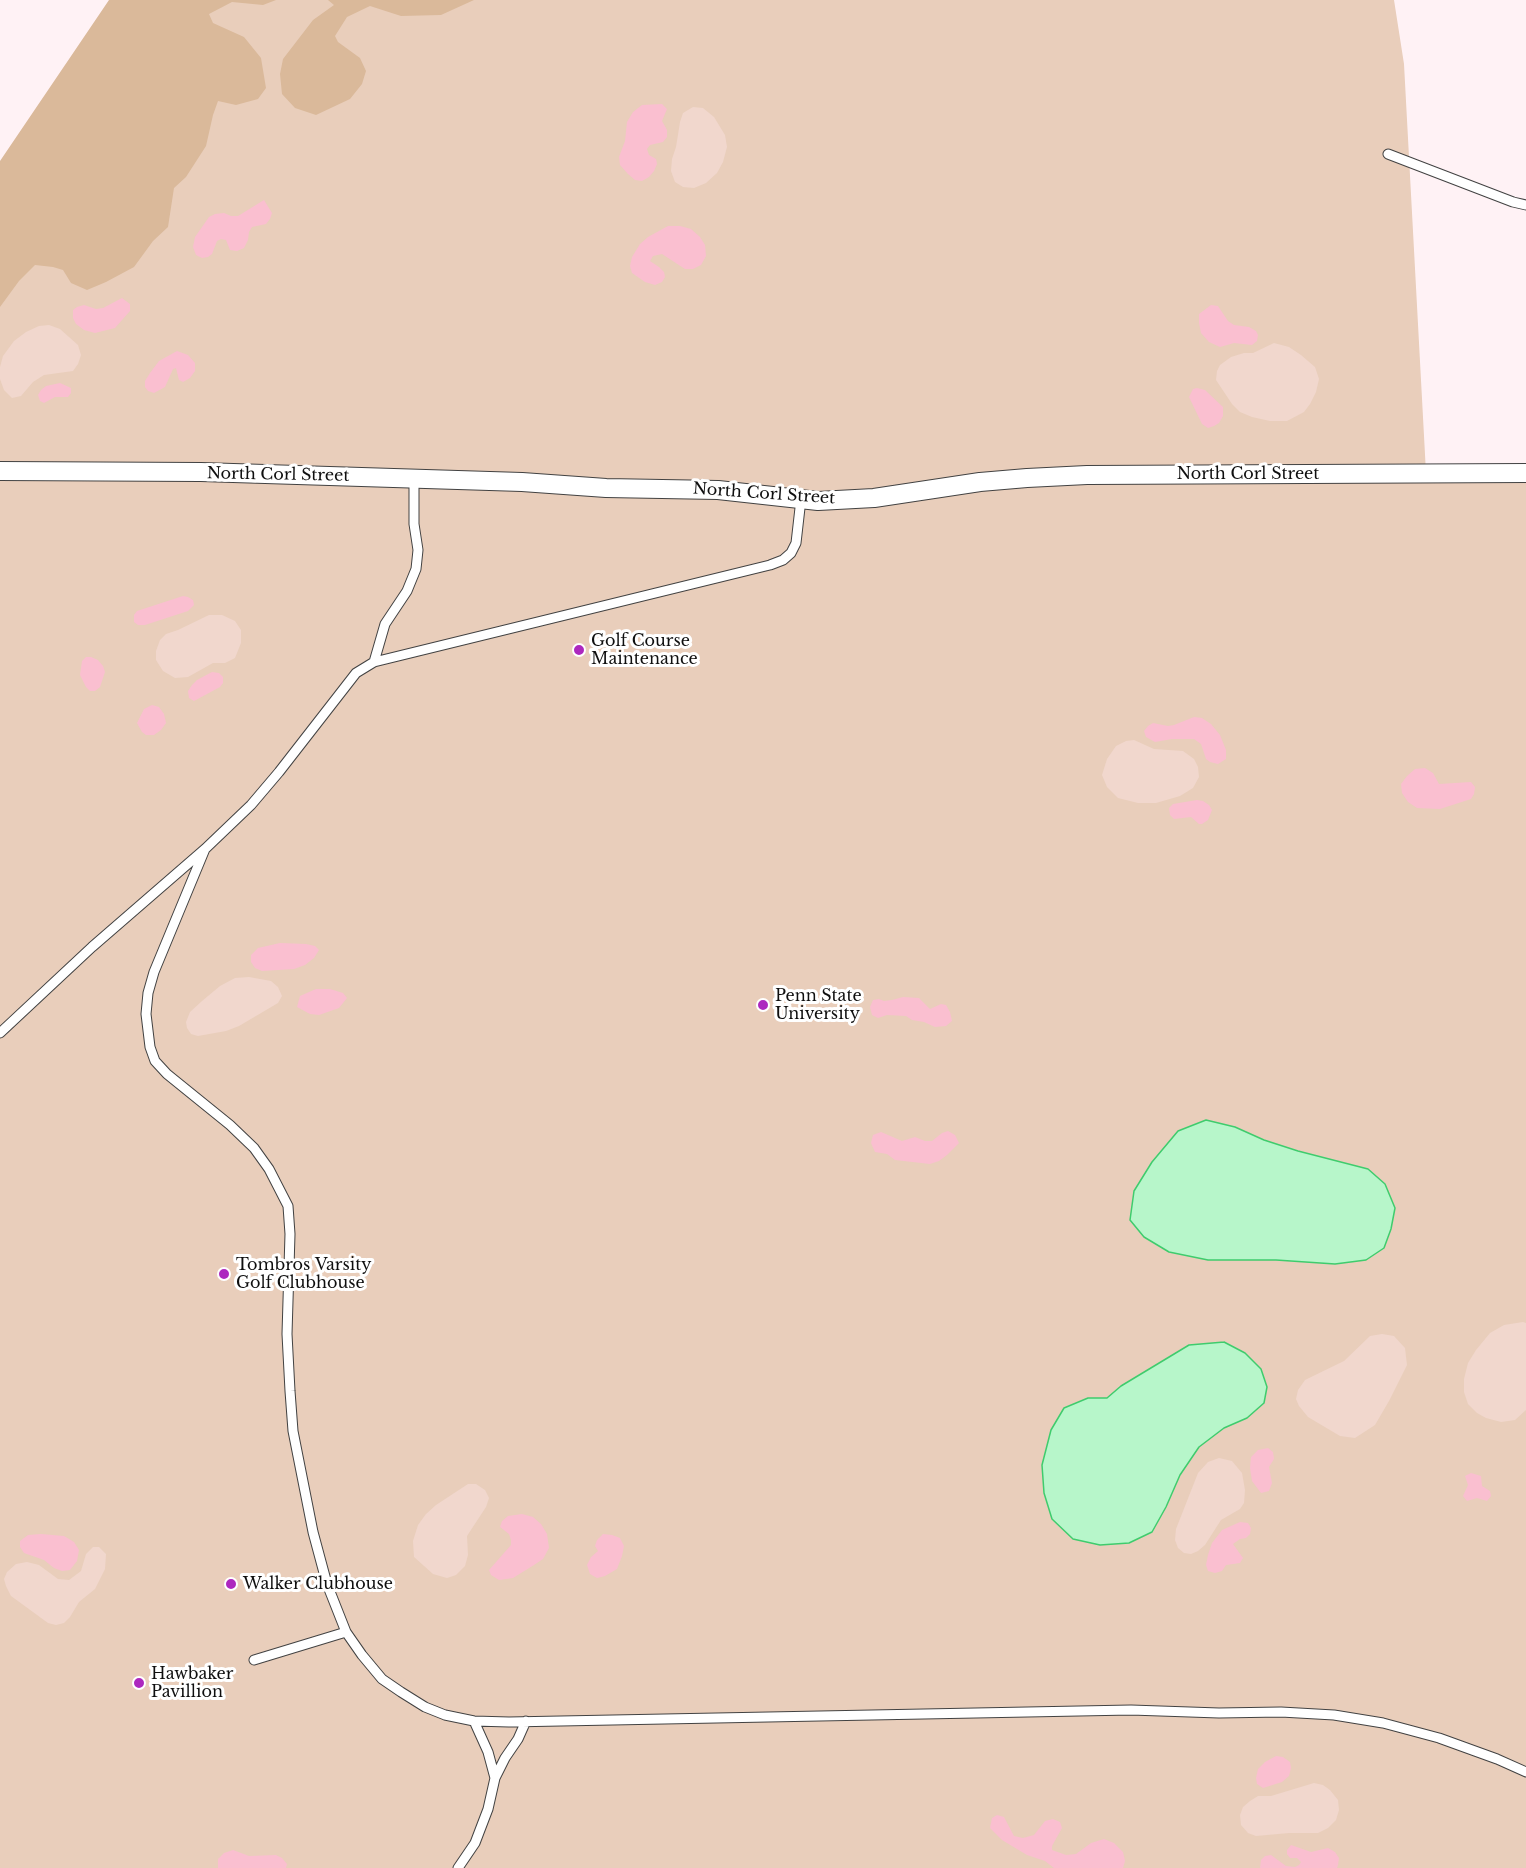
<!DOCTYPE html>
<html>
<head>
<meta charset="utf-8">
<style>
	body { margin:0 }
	canvas { display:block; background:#fff2f5 }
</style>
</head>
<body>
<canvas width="1526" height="1868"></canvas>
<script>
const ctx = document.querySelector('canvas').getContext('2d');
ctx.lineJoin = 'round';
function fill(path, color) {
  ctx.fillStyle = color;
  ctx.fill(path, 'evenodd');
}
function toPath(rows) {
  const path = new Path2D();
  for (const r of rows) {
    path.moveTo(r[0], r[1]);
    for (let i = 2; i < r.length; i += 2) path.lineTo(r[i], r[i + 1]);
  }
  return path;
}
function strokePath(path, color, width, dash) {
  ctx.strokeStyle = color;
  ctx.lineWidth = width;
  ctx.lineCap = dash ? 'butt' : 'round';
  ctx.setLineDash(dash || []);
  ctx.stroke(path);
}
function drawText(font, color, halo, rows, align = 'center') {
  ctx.font = font + ' "Libre Baskerville",serif';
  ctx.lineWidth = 6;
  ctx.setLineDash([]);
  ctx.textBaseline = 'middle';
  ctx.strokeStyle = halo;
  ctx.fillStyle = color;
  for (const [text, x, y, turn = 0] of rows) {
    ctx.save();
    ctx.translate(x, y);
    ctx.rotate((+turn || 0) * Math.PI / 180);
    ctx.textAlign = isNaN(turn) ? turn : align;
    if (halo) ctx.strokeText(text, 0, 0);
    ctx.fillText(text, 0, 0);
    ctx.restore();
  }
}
fill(toPath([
	[208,0,1394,0,1404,64,1426,473,1526,473,1526,1868,0,1868,0,165]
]), '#e9cebb');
fill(toPath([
	[109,0,276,0,263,5,232,2,209,14,213,23,244,37,261,58,266,88,258,99,236,105,218,101,213,115,206,146,186,177,174,188,168,227,153,241,134,267,106,282,87,290,71,283,63,270,53,267,35,265,19,281,0,307,0,161],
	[328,0,474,0,441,15,401,16,370,6,347,17,335,36,338,42,360,58,366,71,362,84,350,99,316,115,295,108,282,94,280,74,283,59,313,20,334,5]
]), '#dab99a');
fill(toPath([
	[662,104,667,109,662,121,667,130,667,137,663,142,650,145,647,149,649,155,656,159,657,164,654,171,649,177,642,181,635,180,628,174,620,165,619,157,625,141,627,122,633,112,642,105],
	[264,200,272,213,270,219,266,224,252,227,249,232,248,240,244,248,237,251,230,250,226,240,221,239,217,241,212,254,208,257,202,258,196,255,193,247,195,237,209,217,215,214,224,213,231,216,238,216],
	[668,226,680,226,691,229,700,237,705,245,706,256,701,265,693,269,685,269,662,254,653,256,650,261,659,267,664,272,665,277,662,282,655,285,645,282,632,273,630,266,632,257,640,244,648,237],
	[122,298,130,304,130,311,115,328,95,333,84,330,76,324,73,318,73,310,77,307,84,305,96,309,103,308],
	[1211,305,1218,306,1228,321,1234,325,1249,327,1256,331,1258,335,1257,341,1252,345,1234,343,1220,347,1209,342,1201,333,1199,323,1199,314],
	[177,351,188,355,195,363,195,371,190,378,183,382,179,380,176,368,173,369,165,387,154,393,148,391,145,387,145,381,150,373,159,361],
	[60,383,71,388,71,393,68,397,55,397,44,403,40,401,38,395,41,390,46,386],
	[1197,388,1205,390,1223,407,1223,416,1219,423,1214,426,1208,428,1202,424,1189,397,1193,389],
	[183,596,188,597,193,600,194,605,188,611,145,625,138,625,134,622,134,615,137,611],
	[86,657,91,657,98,660,103,666,105,672,100,687,95,691,90,691,86,687,80,675,82,661],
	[212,672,219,673,223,677,223,683,220,687,194,701,189,698,188,691,192,685,197,680],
	[152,705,159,707,164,714,166,723,161,730,154,735,146,735,142,732,137,723,144,709],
	[1194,717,1202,718,1211,724,1220,735,1226,750,1226,759,1218,764,1210,762,1206,759,1201,744,1194,739,1172,739,1155,742,1146,737,1144,731,1148,726,1153,723,1168,726,1174,725],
	[1425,768,1433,773,1439,784,1471,782,1475,787,1474,794,1471,799,1440,809,1417,808,1408,802,1402,793,1401,784,1407,776,1415,769],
	[1197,800,1203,801,1209,805,1212,810,1208,820,1202,824,1199,824,1191,817,1174,819,1170,815,1169,808,1173,804],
	[280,943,306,944,315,946,319,950,314,958,305,965,294,969,262,971,255,968,251,962,251,955,258,948],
	[316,989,330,989,343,993,347,998,339,1008,319,1015,310,1014,297,1007,300,996],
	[903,997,919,998,930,1009,941,1004,946,1005,950,1012,952,1021,946,1026,935,1027,924,1022,912,1020,906,1016,887,1015,878,1018,872,1015,870,1007,873,1000,879,999,884,1001,892,1000],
	[948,1131,955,1135,959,1143,947,1155,939,1161,930,1164,895,1160,887,1154,875,1152,871,1143,873,1135,881,1132,902,1141,915,1137,925,1141,932,1141,942,1133],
	[1268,1448,1273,1452,1274,1459,1269,1467,1272,1483,1269,1491,1261,1493,1252,1481,1250,1468,1251,1457,1258,1450],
	[1471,1473,1481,1476,1482,1486,1490,1491,1491,1496,1487,1501,1477,1498,1467,1501,1463,1496,1468,1485,1465,1476],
	[522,1514,533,1517,541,1524,547,1534,549,1548,543,1559,534,1565,513,1578,499,1580,491,1575,489,1570,511,1545,511,1540,509,1534,500,1527,502,1521,508,1516],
	[1240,1522,1248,1523,1251,1528,1250,1534,1246,1538,1240,1539,1233,1544,1243,1558,1240,1563,1226,1565,1222,1571,1215,1573,1208,1571,1206,1565,1208,1555,1212,1543,1222,1530],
	[41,1534,64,1536,74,1542,79,1550,77,1561,70,1570,62,1571,54,1568,44,1560,24,1553,20,1547,20,1541,28,1535],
	[603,1534,612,1535,620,1538,624,1546,622,1556,617,1569,605,1576,597,1578,590,1574,587,1565,591,1557,598,1551,595,1546,597,1540],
	[1276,1756,1283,1757,1290,1762,1291,1768,1289,1776,1282,1782,1263,1788,1257,1784,1256,1778,1258,1769,1265,1762],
	[997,1815,1004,1817,1014,1836,1023,1838,1034,1835,1045,1821,1053,1819,1060,1822,1062,1828,1052,1846,1052,1850,1066,1855,1076,1854,1091,1843,1104,1839,1114,1843,1123,1852,1125,1861,1123,1868,1054,1868,1045,1861,1027,1855,1002,1840,990,1828,992,1818],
	[1291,1845,1311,1852,1328,1848,1335,1852,1339,1858,1338,1865,1337,1868,1260,1868,1261,1860,1265,1856,1271,1855,1286,1866,1295,1867,1299,1865,1301,1862,1297,1858,1290,1858,1287,1854,1287,1850],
	[233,1850,249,1856,276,1855,282,1858,287,1864,286,1868,218,1868,218,1859,224,1853]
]), '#fabfd0');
fill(toPath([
	[693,107,703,108,714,117,725,135,727,147,723,162,717,173,706,183,694,188,683,187,675,182,671,171,672,159,676,147,680,122,683,113],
	[49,325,60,329,78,345,81,355,78,364,73,371,44,375,33,382,21,396,12,398,4,390,0,379,0,367,3,356,14,341,26,332,39,326],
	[1274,343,1289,347,1301,355,1315,367,1319,379,1316,392,1310,404,1304,412,1287,421,1270,421,1252,417,1240,412,1232,404,1216,380,1217,371,1220,365,1231,357,1244,353,1253,353],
	[209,615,222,615,235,621,241,630,241,643,235,658,225,663,213,663,188,677,175,678,163,671,156,660,156,651,160,640,166,634,178,630],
	[1134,740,1154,749,1183,751,1194,759,1198,767,1199,777,1193,788,1180,796,1156,803,1138,803,1118,798,1107,787,1102,775,1107,759,1116,746,1126,741],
	[249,977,271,981,278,987,282,996,278,1003,239,1026,226,1031,198,1036,191,1034,187,1028,186,1022,190,1012,202,1001,220,986,235,978],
	[1523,1322,1526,1323,1526,1410,1515,1420,1501,1422,1486,1418,1477,1413,1468,1404,1464,1392,1464,1379,1468,1363,1476,1350,1490,1333,1504,1325],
	[1382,1334,1394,1336,1405,1348,1407,1365,1389,1401,1375,1425,1355,1438,1340,1436,1308,1417,1299,1406,1296,1399,1298,1390,1305,1380,1344,1361,1370,1336],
	[1219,1458,1232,1461,1242,1473,1245,1490,1244,1503,1240,1509,1221,1520,1205,1545,1198,1551,1191,1554,1184,1553,1178,1548,1175,1540,1176,1529,1198,1473,1208,1462],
	[468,1484,476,1484,485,1490,489,1498,486,1507,467,1536,468,1555,465,1566,456,1575,447,1578,433,1574,414,1557,413,1541,418,1525,426,1514,436,1505],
	[93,1547,99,1547,106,1554,105,1569,95,1589,79,1602,70,1617,64,1623,56,1625,48,1623,11,1596,6,1586,4,1579,7,1572,16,1564,27,1562,39,1565,58,1579,69,1580,81,1571,86,1554],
	[1314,1783,1323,1785,1330,1790,1338,1800,1339,1810,1336,1820,1328,1828,1318,1833,1289,1833,1256,1836,1248,1833,1241,1825,1240,1815,1243,1807,1250,1801,1258,1796,1271,1796]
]), '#f1d7cd');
const water = toPath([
	[1206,1120,1235,1127,1264,1140,1298,1151,1368,1169,1385,1184,1395,1208,1391,1229,1384,1248,1366,1260,1335,1264,1276,1260,1208,1260,1169,1252,1144,1237,1130,1220,1134,1191,1152,1162,1178,1131,1206,1120],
	[1224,1342,1245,1353,1261,1369,1267,1387,1264,1403,1247,1418,1224,1428,1199,1447,1180,1475,1166,1507,1152,1532,1129,1543,1100,1545,1073,1539,1052,1519,1044,1493,1042,1465,1051,1430,1064,1408,1088,1398,1107,1398,1121,1386,1189,1345,1224,1342]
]);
fill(water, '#b7f6ca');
strokePath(water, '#3fcc6d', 1.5);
const lane = toPath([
	[1388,154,1513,202,1526,205],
	[374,662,385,624,407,591,416,569,418,550,414,524,414,478],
	[205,849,154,972,148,993,146,1014,150,1047,155,1061,167,1074,230,1125,254,1148,269,1169,288,1206,290,1234,287,1334,290,1391,293,1431,313,1532,327,1584,346,1632,362,1655,382,1679,401,1692,425,1707,445,1715,474,1721,509,1722,1131,1710,1219,1713,1281,1712,1334,1715,1383,1723,1439,1738,1497,1759,1526,1772],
	[0,1033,92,947,205,849,251,805,279,772,356,673,374,662,770,565,783,560,791,553,796,543,801,499],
	[254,1660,346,1632],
	[474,1721,488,1752,495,1778],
	[458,1868,475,1843,488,1809,495,1778,505,1758,518,1739,526,1721]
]);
const street = toPath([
	[0,471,201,472,522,482,606,488,718,490,818,501,874,498,980,482,1027,478,1087,475,1526,473]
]);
strokePath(lane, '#424242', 11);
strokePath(street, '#424242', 20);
strokePath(lane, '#fff', 9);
strokePath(street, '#fff', 18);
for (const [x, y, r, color] of [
	[579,650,6,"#ad28bf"],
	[763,1005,6,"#ad28bf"],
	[224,1274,6,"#ad28bf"],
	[231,1584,6,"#ad28bf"],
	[139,1683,6,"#ad28bf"]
]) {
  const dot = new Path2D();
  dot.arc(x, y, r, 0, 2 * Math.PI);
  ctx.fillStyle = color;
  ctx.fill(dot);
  strokePath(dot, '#fff', 2);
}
drawText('16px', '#0f0f0f', '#fff', [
	["North Corl Street",1248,474],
	["North Corl Street",278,475,1],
	["North Corl Street",764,494,4]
]);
drawText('16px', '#0f0f0f', '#fff', [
	["Golf Course",591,641],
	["Maintenance",591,659],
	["Penn State",775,996],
	["University",775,1014],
	["Tombros Varsity",236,1265],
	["Golf Clubhouse",236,1283],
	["Walker Clubhouse",243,1584],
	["Hawbaker",151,1674],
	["Pavillion",151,1692]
], 'left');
</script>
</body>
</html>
